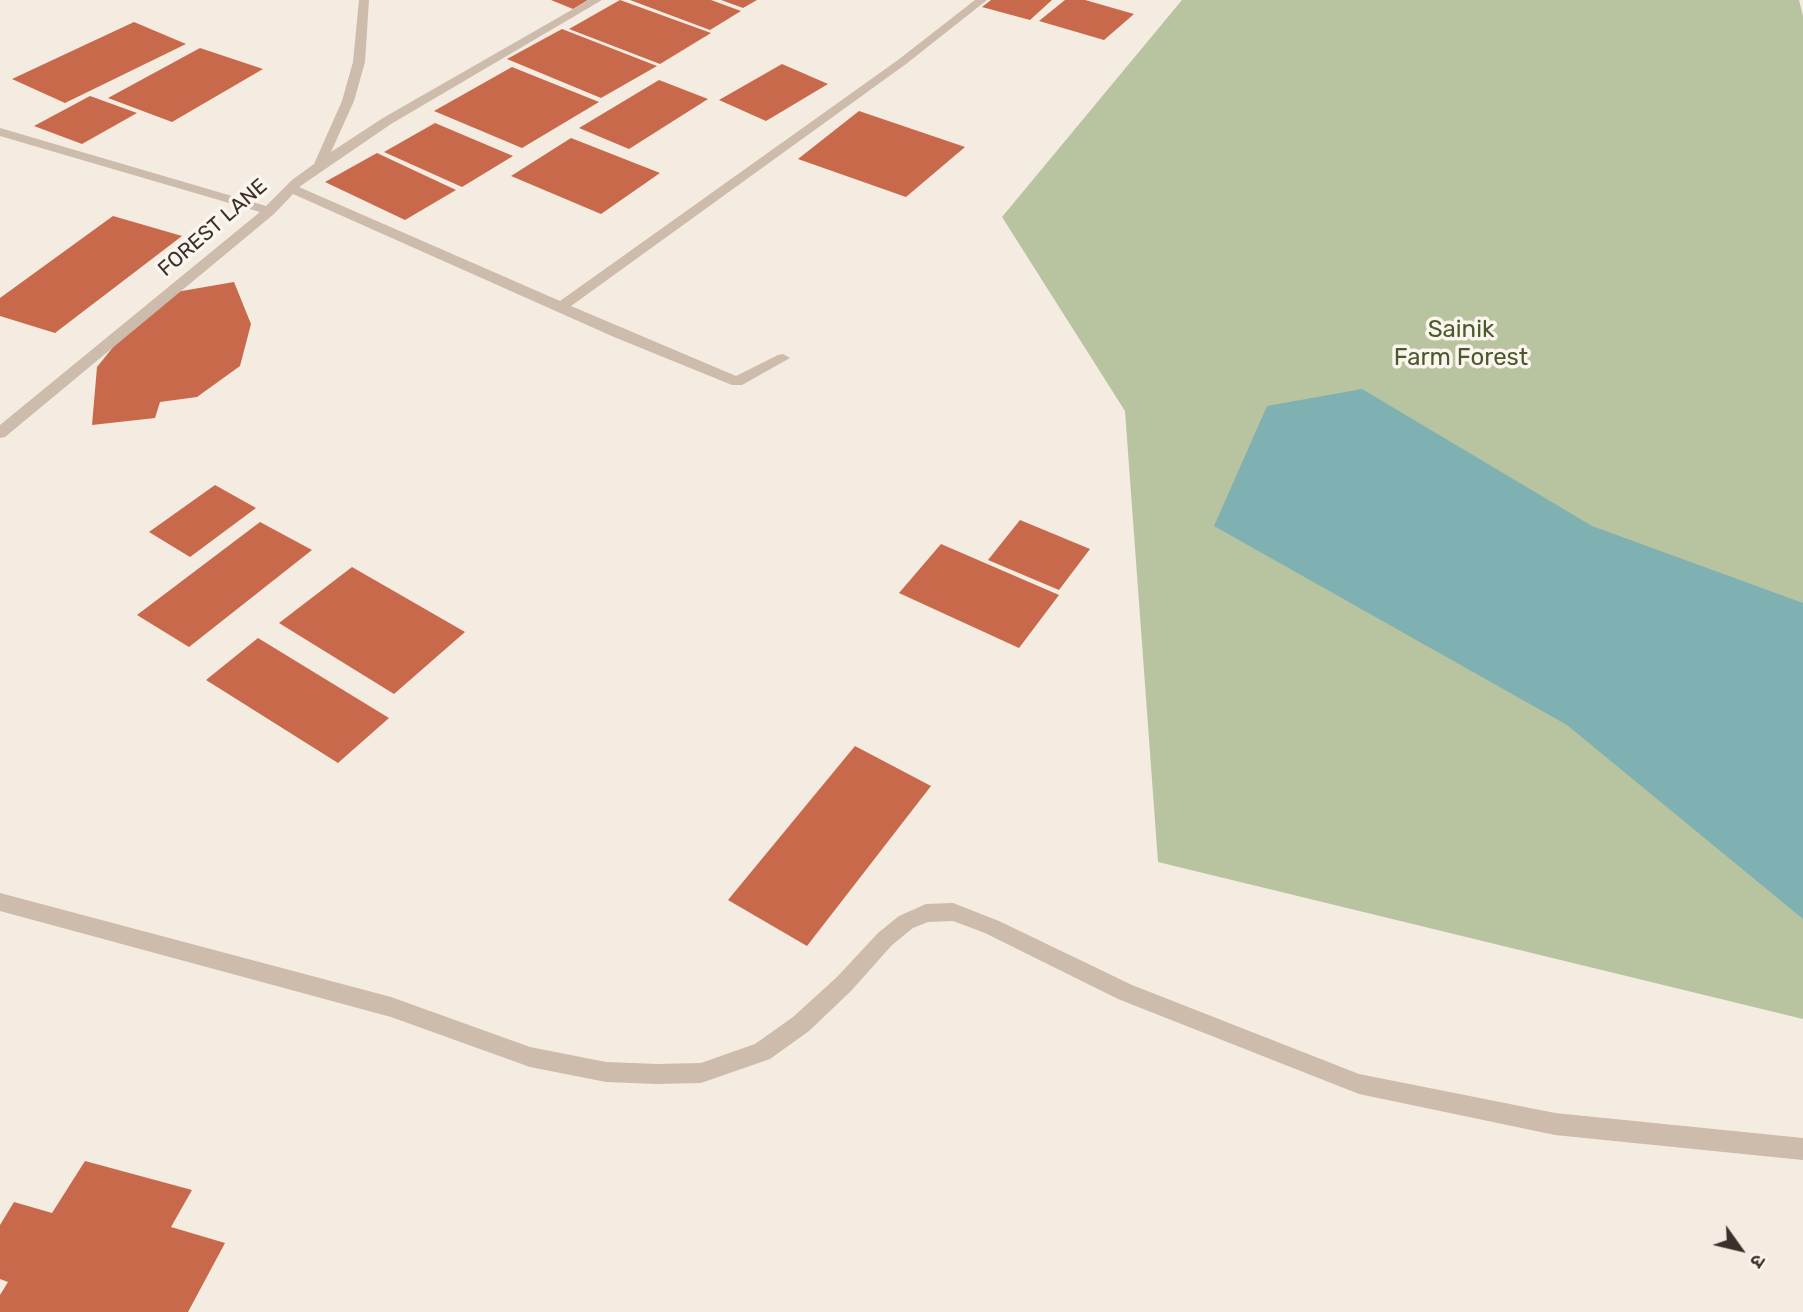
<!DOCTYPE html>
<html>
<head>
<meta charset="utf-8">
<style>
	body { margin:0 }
	#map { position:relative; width:1803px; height:1312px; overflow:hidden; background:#f4ebe1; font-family:Rubik,"Noto Sans Devanagari",sans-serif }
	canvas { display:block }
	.north { position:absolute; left:1705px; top:1214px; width:70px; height:70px; -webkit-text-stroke:5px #fbf5ee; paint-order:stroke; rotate:124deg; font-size:19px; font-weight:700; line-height:28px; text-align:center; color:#3b302b }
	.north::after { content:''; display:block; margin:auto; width:24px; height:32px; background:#3b302b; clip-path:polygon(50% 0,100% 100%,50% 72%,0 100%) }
</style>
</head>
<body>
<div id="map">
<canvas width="1803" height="1312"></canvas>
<div class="north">उ</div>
</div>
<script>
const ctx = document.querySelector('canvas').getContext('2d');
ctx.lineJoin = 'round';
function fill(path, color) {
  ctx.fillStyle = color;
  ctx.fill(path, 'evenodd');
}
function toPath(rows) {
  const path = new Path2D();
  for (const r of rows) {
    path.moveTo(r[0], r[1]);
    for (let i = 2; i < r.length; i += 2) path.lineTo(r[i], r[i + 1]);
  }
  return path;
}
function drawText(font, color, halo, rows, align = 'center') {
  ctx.font = font + ' Rubik,sans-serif';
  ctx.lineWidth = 7;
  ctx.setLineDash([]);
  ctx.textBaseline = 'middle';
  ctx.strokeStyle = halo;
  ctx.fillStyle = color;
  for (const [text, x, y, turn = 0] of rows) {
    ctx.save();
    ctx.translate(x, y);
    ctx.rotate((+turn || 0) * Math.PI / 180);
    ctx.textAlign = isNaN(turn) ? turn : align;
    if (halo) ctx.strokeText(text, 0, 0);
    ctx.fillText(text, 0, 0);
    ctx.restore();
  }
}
fill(toPath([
	[1182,0,1799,0,1803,16,1803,1019,1158,862,1125,411,1002,217]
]), '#b8c4a0');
fill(toPath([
	[1362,389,1592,526,1803,603,1803,919,1567,725,1214,526,1267,406]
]), '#7fb0b2');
fill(toPath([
	[551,0,588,0,573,9],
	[620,0,711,33,660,64,569,29],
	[630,0,711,0,741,11,710,30],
	[721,0,757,0,743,8],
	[991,0,1052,0,1030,20,982,7],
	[1065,0,1085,0,1134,14,1104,40,1039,21],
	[134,22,186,44,65,103,12,79],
	[562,29,657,66,601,98,507,59],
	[200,48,263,69,172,122,108,98],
	[782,64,828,84,766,121,719,100],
	[512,67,599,102,522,148,434,111],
	[659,80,708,99,629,149,579,128],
	[90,96,137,113,82,144,34,126],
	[859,111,965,147,906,197,798,159],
	[435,123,513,156,462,187,384,152],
	[571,138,660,173,601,214,511,176],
	[377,153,456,190,405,220,325,182],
	[113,216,182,236,55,333,0,316,0,298],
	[234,282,251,324,240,366,197,397,160,402,155,418,92,425,97,367,114,346,176,292],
	[215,485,256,508,190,557,149,532],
	[1020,520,1090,549,1059,590,988,560],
	[260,522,312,550,189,647,137,615],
	[941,544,1059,595,1019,648,899,593],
	[352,567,465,632,394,694,279,623],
	[258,638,389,718,338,763,206,680],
	[855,746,931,786,807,946,728,900],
	[85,1161,192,1190,171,1227,225,1243,188,1312,0,1312,0,1295,8,1282,0,1279,0,1225,14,1202,52,1213]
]), '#c8694b');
fill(toPath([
	[359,0,369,0,365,62,354,101,331,152,383,118,589,0,602,0,391,124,299,187,560,301,898,60,975,0,987,0,906,64,571,306,736,376,778,355,783,354,790,358,742,385,732,385,614,337,293,194,274,214,5,437,0,438,0,425,260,212,0,136,0,128,266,206,292,180,314,164,342,101,353,62,359,0],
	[0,893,391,997,530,1047,606,1062,657,1064,701,1063,755,1044,793,1017,837,977,878,933,899,916,926,904,953,903,999,921,1132,985,1359,1074,1555,1113,1803,1138,1803,1160,1555,1135,1359,1094,1118,999,985,933,953,921,928,922,913,928,892,945,851,991,809,1031,770,1059,701,1083,657,1084,606,1082,530,1067,391,1017,0,911,0,893]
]), '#cdbbac');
drawText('21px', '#3b302b', '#fbf5ee', [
	["FOREST LANE",213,228,-41]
]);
drawText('24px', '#4a5a2e', '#fbf5ee', [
	["Sainik",1461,330],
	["Farm Forest",1461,358]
]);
</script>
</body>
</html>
